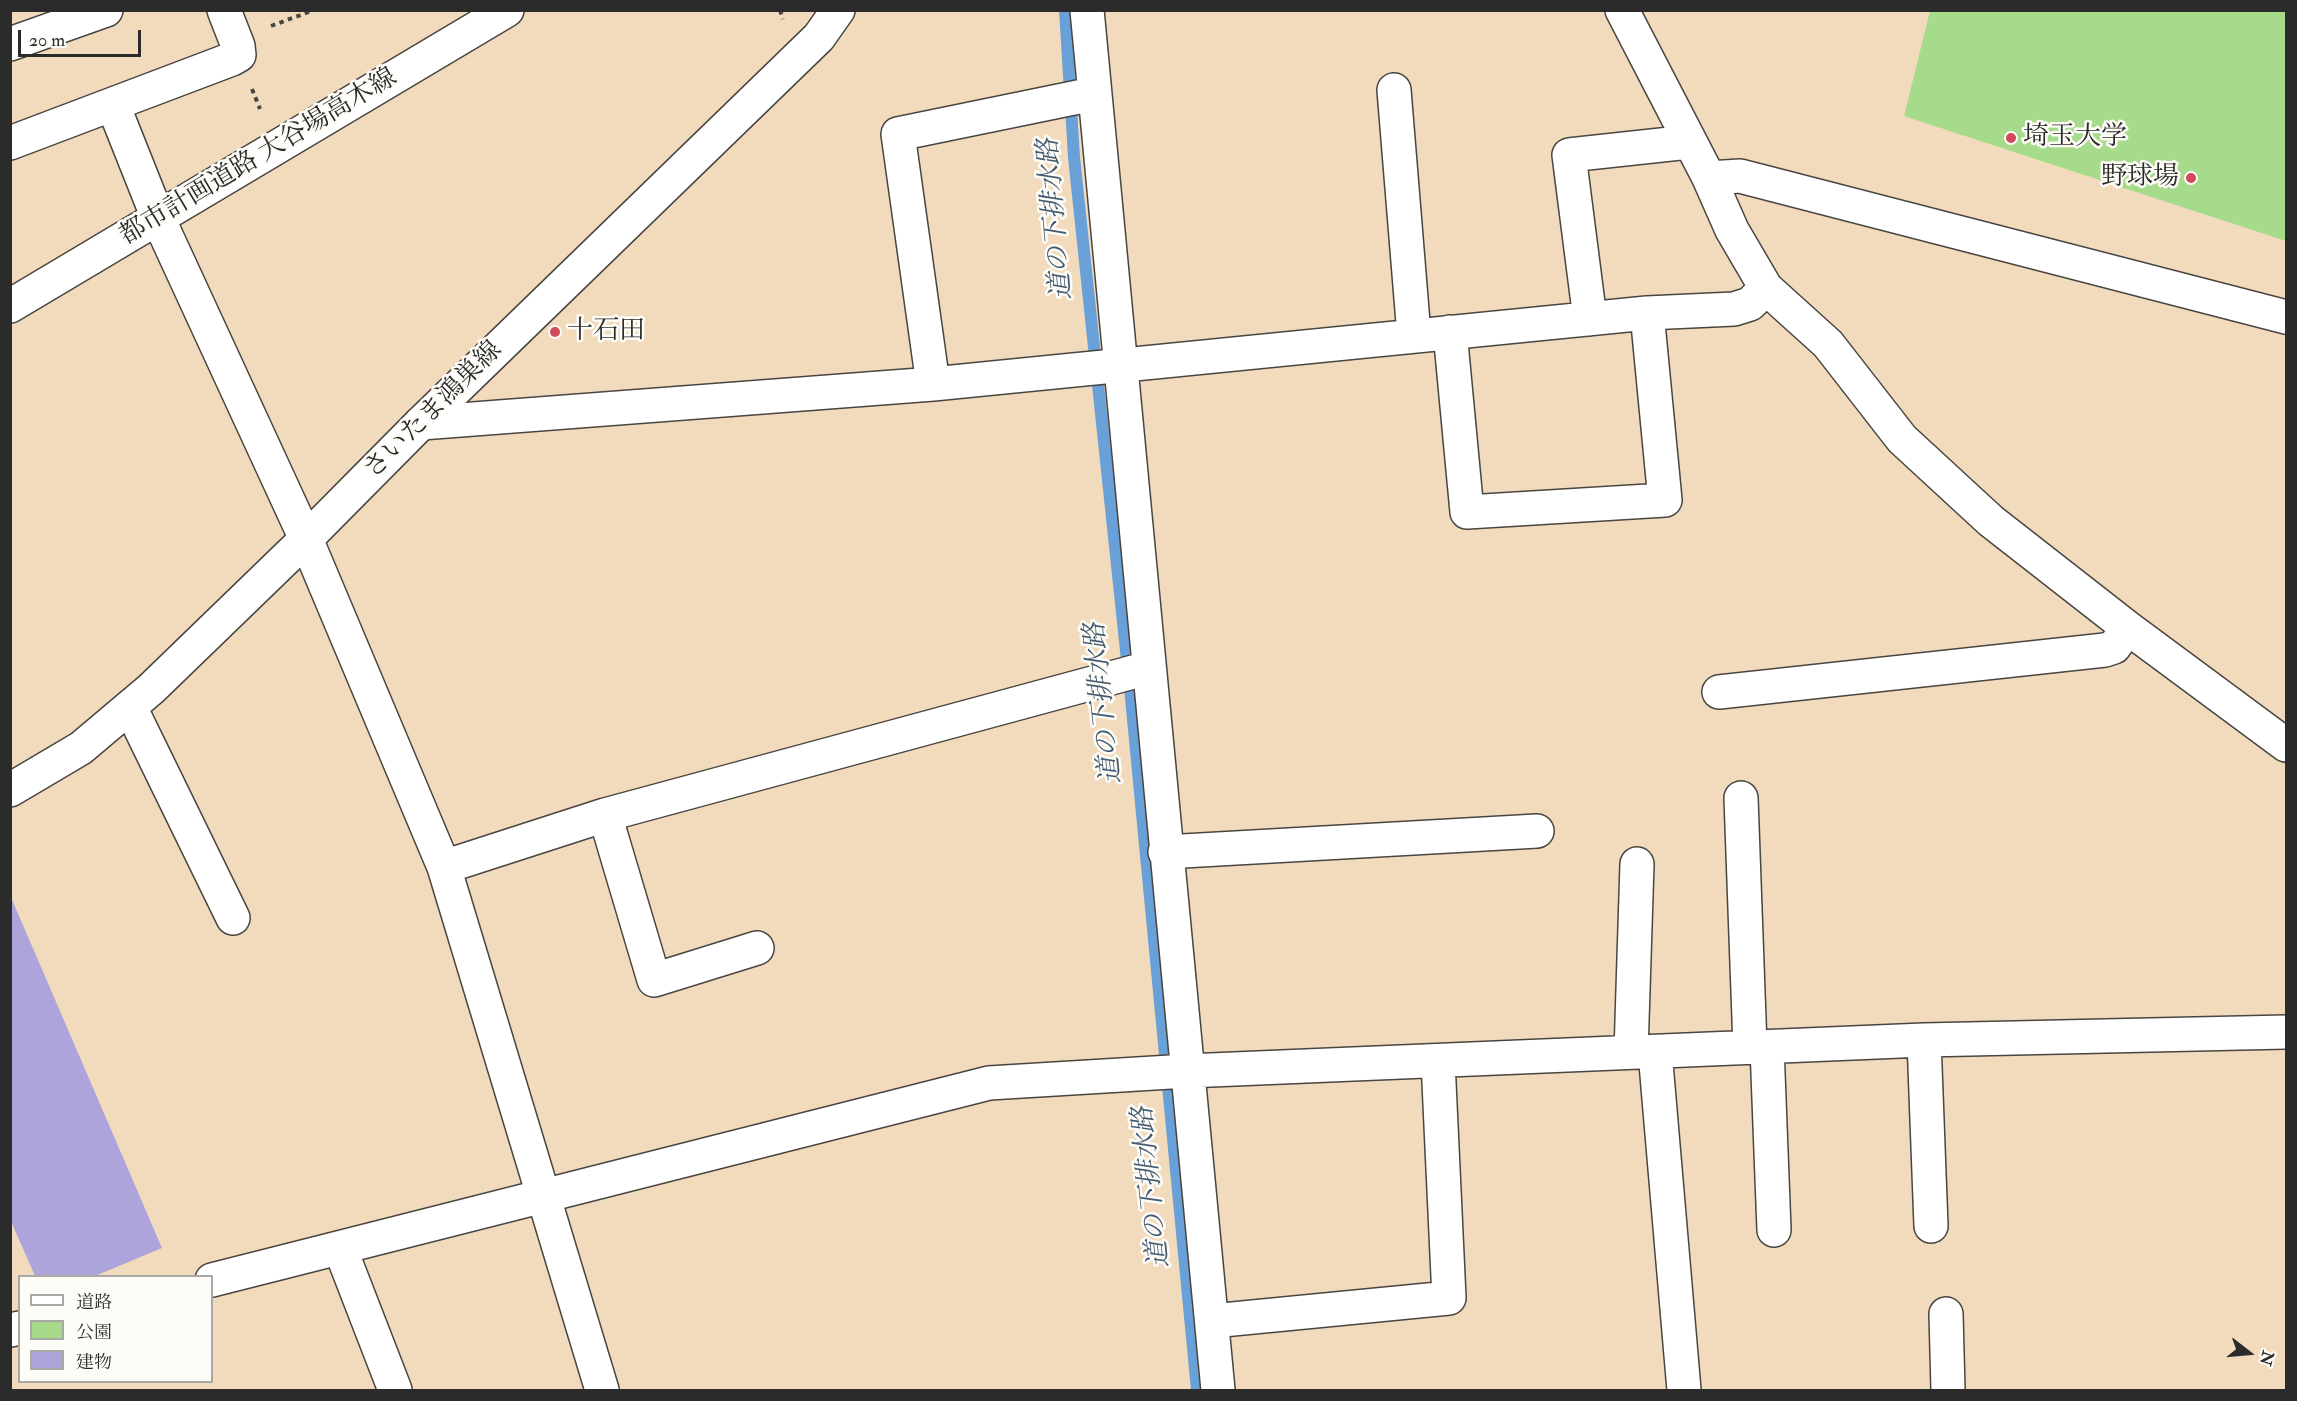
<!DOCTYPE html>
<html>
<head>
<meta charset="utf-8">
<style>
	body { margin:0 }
	#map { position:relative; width:2297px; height:1401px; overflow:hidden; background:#f2dbbc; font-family:"IM FELL Double Pica","Noto Serif JP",serif }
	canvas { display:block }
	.frame { position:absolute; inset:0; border:12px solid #2b2b2b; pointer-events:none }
	.legend { position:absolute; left:18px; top:1275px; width:195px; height:108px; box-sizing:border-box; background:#fdfcf7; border:2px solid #a9a8a5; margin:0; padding:8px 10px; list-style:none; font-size:18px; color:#2b2b2b }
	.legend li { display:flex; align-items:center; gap:12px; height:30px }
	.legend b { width:30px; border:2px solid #a9a8a5 }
	.north { position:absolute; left:2219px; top:1323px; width:60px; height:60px; -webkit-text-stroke:4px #fdfcf7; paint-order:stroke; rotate:106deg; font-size:16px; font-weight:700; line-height:24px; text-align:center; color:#2b2b2b }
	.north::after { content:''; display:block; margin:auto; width:21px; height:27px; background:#2b2b2b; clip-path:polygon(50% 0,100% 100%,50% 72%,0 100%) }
	.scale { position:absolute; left:18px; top:30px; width:123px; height:27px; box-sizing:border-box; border:3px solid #2b2b2b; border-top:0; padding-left:8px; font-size:18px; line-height:21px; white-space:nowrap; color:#2b2b2b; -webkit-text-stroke:4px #fdfcf7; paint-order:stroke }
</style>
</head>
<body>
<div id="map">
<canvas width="2297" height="1401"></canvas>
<div class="frame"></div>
<ul class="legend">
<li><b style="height:8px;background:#fff"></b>道路</li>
<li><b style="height:16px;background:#a6db8b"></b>公園</li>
<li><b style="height:16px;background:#ada4dc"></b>建物</li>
</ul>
<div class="north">N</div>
<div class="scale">20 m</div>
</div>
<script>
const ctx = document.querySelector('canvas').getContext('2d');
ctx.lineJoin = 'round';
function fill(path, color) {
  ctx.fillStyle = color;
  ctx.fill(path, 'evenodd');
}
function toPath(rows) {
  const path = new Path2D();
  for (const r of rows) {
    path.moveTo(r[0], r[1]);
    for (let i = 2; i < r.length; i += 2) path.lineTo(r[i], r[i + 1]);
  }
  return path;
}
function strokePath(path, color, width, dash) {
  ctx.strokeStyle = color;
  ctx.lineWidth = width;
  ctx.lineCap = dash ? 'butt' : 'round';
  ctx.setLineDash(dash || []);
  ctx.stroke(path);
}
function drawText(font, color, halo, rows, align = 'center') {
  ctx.font = font + ' "IM FELL Double Pica","Noto Serif JP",serif';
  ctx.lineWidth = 5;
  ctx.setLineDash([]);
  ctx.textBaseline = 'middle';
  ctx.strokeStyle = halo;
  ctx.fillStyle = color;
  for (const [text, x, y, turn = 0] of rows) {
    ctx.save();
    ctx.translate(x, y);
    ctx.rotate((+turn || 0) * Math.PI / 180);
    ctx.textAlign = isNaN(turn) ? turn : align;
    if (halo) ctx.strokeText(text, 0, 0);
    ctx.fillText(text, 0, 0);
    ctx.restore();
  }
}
fill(toPath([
	[1930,11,2286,11,2286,241,1904,116]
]), '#a6db8b');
strokePath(toPath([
	[1065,10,1074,157,1131,698,1197,1390]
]), '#68a0d7', 12);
fill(toPath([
	[10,895,162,1248,95,1276,35,1276,10,1219]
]), '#ada4dc');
const minor = toPath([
	[1087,10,1218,1390],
	[1622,10,1709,178,1740,176,2286,317],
	[10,44,106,10],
	[1394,90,1414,335],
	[113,105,158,218,306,539,444,867,602,1390],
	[10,143,232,59,239,55,238,46,224,10],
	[1709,178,1732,230,1766,288,1828,344,1902,439,1991,521,2128,628,2286,745],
	[10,306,507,10],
	[1590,319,1569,155,1689,142],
	[1450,332,1467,512,1665,500,1647,313],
	[933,384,898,134,1093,94],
	[421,423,933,384,1647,313,1734,309,1750,304,1766,288],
	[1719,692,2105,650,2114,647,2128,628],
	[130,707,233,918],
	[1741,798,1750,1047],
	[605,815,654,980,757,948],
	[1165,852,1537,831],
	[444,867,605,815,1148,668],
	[1924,1040,1931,1226],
	[1767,1047,1774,1230],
	[1631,1052,1637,864],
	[1655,1052,1684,1390],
	[340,1248,395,1390],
	[212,1280,989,1083,1187,1071,1924,1040,2286,1032],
	[1946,1314,1948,1390],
	[1212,1321,1449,1298,1438,1061],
	[10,1330,20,1328]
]);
const major = toPath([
	[10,790,81,748,151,689,306,539,421,423,819,37,838,10]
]);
strokePath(minor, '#494541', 36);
strokePath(major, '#494541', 36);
strokePath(toPath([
	[780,10,783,19],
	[271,26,314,10],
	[252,89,260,109]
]), '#494541', 4, [4.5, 4.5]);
strokePath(minor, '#fff', 33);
strokePath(major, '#fff', 33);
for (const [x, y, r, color] of [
	[2011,138,6,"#d1495b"],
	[2191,178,6,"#d1495b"],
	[555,332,6,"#d1495b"]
]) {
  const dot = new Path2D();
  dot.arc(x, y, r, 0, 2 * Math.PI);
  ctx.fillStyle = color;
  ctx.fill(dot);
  strokePath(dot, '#fdfcf7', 2);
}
drawText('26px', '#2b2b2b', '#fdfcf7', [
	["埼玉大学",2023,138],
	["野球場",2179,178,"right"],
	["十石田",567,332]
], 'left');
drawText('26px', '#2b2b2b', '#fdfcf7', [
	["都市計画道路 大谷場高木線",259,158,-31],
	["さいたま鴻巣線",434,411,-45]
]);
drawText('italic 27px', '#435a70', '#fdfcf7', [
	["道の下排水路",1057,219,-95],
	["道の下排水路",1105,703,-96],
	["道の下排水路",1153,1187,-96]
]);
</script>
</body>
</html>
